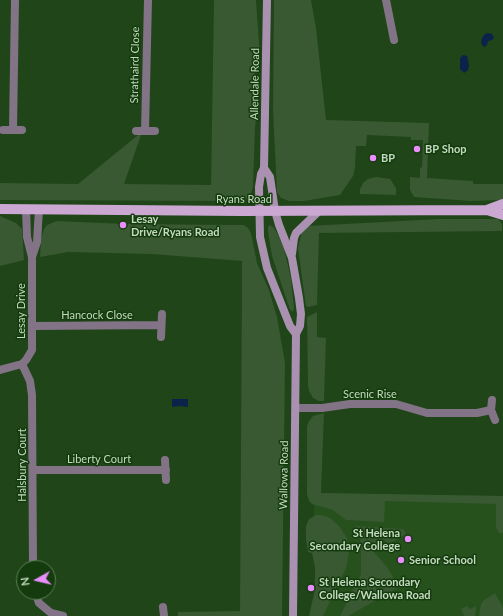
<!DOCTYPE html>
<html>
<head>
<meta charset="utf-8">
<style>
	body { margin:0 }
	#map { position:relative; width:503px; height:616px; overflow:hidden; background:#1f4518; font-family:Lato,sans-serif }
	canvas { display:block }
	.north { position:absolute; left:16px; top:560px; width:40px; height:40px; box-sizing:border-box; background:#143b0d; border:1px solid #5a7b55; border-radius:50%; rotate:262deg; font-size:11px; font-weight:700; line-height:16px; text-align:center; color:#c4dac0 }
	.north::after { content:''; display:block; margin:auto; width:14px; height:18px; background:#ea8dfd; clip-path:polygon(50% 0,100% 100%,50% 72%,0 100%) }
</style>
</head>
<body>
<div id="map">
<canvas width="503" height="616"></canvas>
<div class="north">N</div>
</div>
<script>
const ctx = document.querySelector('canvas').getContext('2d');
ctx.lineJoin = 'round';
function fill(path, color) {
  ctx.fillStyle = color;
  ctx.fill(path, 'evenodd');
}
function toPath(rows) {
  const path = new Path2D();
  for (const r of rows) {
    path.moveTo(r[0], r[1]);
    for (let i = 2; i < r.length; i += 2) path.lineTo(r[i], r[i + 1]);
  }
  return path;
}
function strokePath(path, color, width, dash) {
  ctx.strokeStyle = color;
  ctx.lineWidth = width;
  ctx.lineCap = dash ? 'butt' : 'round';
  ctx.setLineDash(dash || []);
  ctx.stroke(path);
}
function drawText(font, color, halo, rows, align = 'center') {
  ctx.font = font + ' Lato,sans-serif';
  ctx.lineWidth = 3;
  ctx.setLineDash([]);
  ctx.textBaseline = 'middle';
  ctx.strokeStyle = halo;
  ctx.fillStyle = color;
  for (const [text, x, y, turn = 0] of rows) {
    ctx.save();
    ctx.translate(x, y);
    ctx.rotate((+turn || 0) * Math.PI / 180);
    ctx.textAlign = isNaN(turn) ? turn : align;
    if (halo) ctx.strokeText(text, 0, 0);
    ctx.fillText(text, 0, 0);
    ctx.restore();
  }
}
fill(toPath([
	[314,493,503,496,503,616,314,616,315,568,314,562]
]), '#26511d');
fill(toPath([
	[214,0,256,0,260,58,252,82,253,91,258,106,255,127,253,186,252,191,248,198,245,200,237,201,0,200,0,183,78,184,138,135,141,135,124,184,211,185],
	[274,0,311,0,316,28,326,120,429,123,427,178,473,181,473,184,503,184,503,200,471,201,414,197,410,190,410,177,420,178,420,168,422,167,423,140,411,140,411,137,367,135,366,146,356,146,355,168,353,176,340,195,304,201,289,201,281,198,277,192,273,110],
	[376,177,390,179,396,188,396,195,360,194,360,189,363,183,368,179],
	[0,216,16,223,22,229,24,260,0,266],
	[438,219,498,219,502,224,502,231,319,233,317,305,308,307,306,306,298,248,301,235,302,231,308,226],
	[57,221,126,224,236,225,244,225,248,228,251,233,257,263,269,290,277,317,285,363,282,616,178,616,178,612,240,611,242,285,242,261,152,254,68,252,40,257,41,239,44,229,47,225],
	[270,225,274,228,278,235,284,248,291,279,294,308,293,312,290,310,272,256,268,232,268,227],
	[317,312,317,337,326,338,324,401,319,401,313,398,309,391,308,386,307,317],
	[324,413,321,493,503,496,503,532,500,534,496,528,496,504,385,501,384,522,346,520,333,510,312,504,309,501,307,494,307,426,309,421,313,416],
	[316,515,321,515,330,518,339,526,347,538,349,553,346,568,323,616,309,616,315,589,315,567,312,553,308,552,306,539,306,526,309,519],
	[355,526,403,529,406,534,389,544,383,539,373,551,387,567,399,587,348,616,340,616,361,574,361,545,359,534],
	[495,593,503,608,503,616,479,616,481,604,483,601],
	[467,606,470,609,476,606,475,616,464,616,461,609]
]), '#385932');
fill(toPath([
	[488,33,492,34,494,38,492,40,488,41,487,45,484,47,481,43,482,38,485,34],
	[463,55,467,56,469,65,468,70,464,73,460,69,460,58],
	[172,399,188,399,188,407,179,406,172,407]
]), '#0b224a');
strokePath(toPath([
	[386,0,394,40],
	[3,130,22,130],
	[13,130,15,0],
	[136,131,155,131],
	[145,131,148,0],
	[32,257,37,242,39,209],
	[33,326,161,325],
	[161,337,162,314],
	[22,364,30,381,32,395,33,568],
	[0,370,22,364,26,360,32,350,32,257,27,237,26,209],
	[492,400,491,410,495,420],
	[296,408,322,408,350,404,396,404,427,413,477,413,491,410],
	[165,460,166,480],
	[33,470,166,470],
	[35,592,39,603,51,613,63,616],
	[163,607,164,616]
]), '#837387', 8);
strokePath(toPath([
	[267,0,264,168,261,174,259,187,260,237,267,268,290,326,296,334],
	[264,168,270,177,275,211,279,225,292,258,299,298,301,314,300,326,296,334,293,616],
	[292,254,294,238,296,233,319,211]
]), '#ab91b1', 8);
strokePath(toPath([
	[0,209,242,211,487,210,503,204],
	[487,210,503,215]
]), '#caa8d1', 10);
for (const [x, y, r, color] of [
	[417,149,4,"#ea8dfd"],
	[373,158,4,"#ea8dfd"],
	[123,225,4,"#ea8dfd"],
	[408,539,4,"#ea8dfd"],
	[401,560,4,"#ea8dfd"],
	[311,588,4,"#ea8dfd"]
]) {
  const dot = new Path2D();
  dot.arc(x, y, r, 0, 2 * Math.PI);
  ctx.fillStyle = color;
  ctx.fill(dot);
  strokePath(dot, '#143b0d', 1.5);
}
drawText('11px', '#c4dac0', '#143b0d', [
	["Strathaird Close",135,65,-89],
	["Allendale Road",255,84,-89],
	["Ryans Road",244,199],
	["Lesay Drive",21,311,-90],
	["Hancock Close",97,315],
	["Scenic Rise",370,394],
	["Liberty Court",99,459],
	["Halsbury Court",22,465,-90],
	["Wallowa Road",284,475,-89]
]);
drawText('bold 11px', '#c4dac0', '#143b0d', [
	["BP Shop",425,149],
	["BP",381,158],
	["Lesay",131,219],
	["Drive/Ryans Road",131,232],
	["St Helena",400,533,"right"],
	["Secondary College",400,546,"right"],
	["Senior School",409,560],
	["St Helena Secondary",319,582],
	["College/Wallowa Road",319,595]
], 'left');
</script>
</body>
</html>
